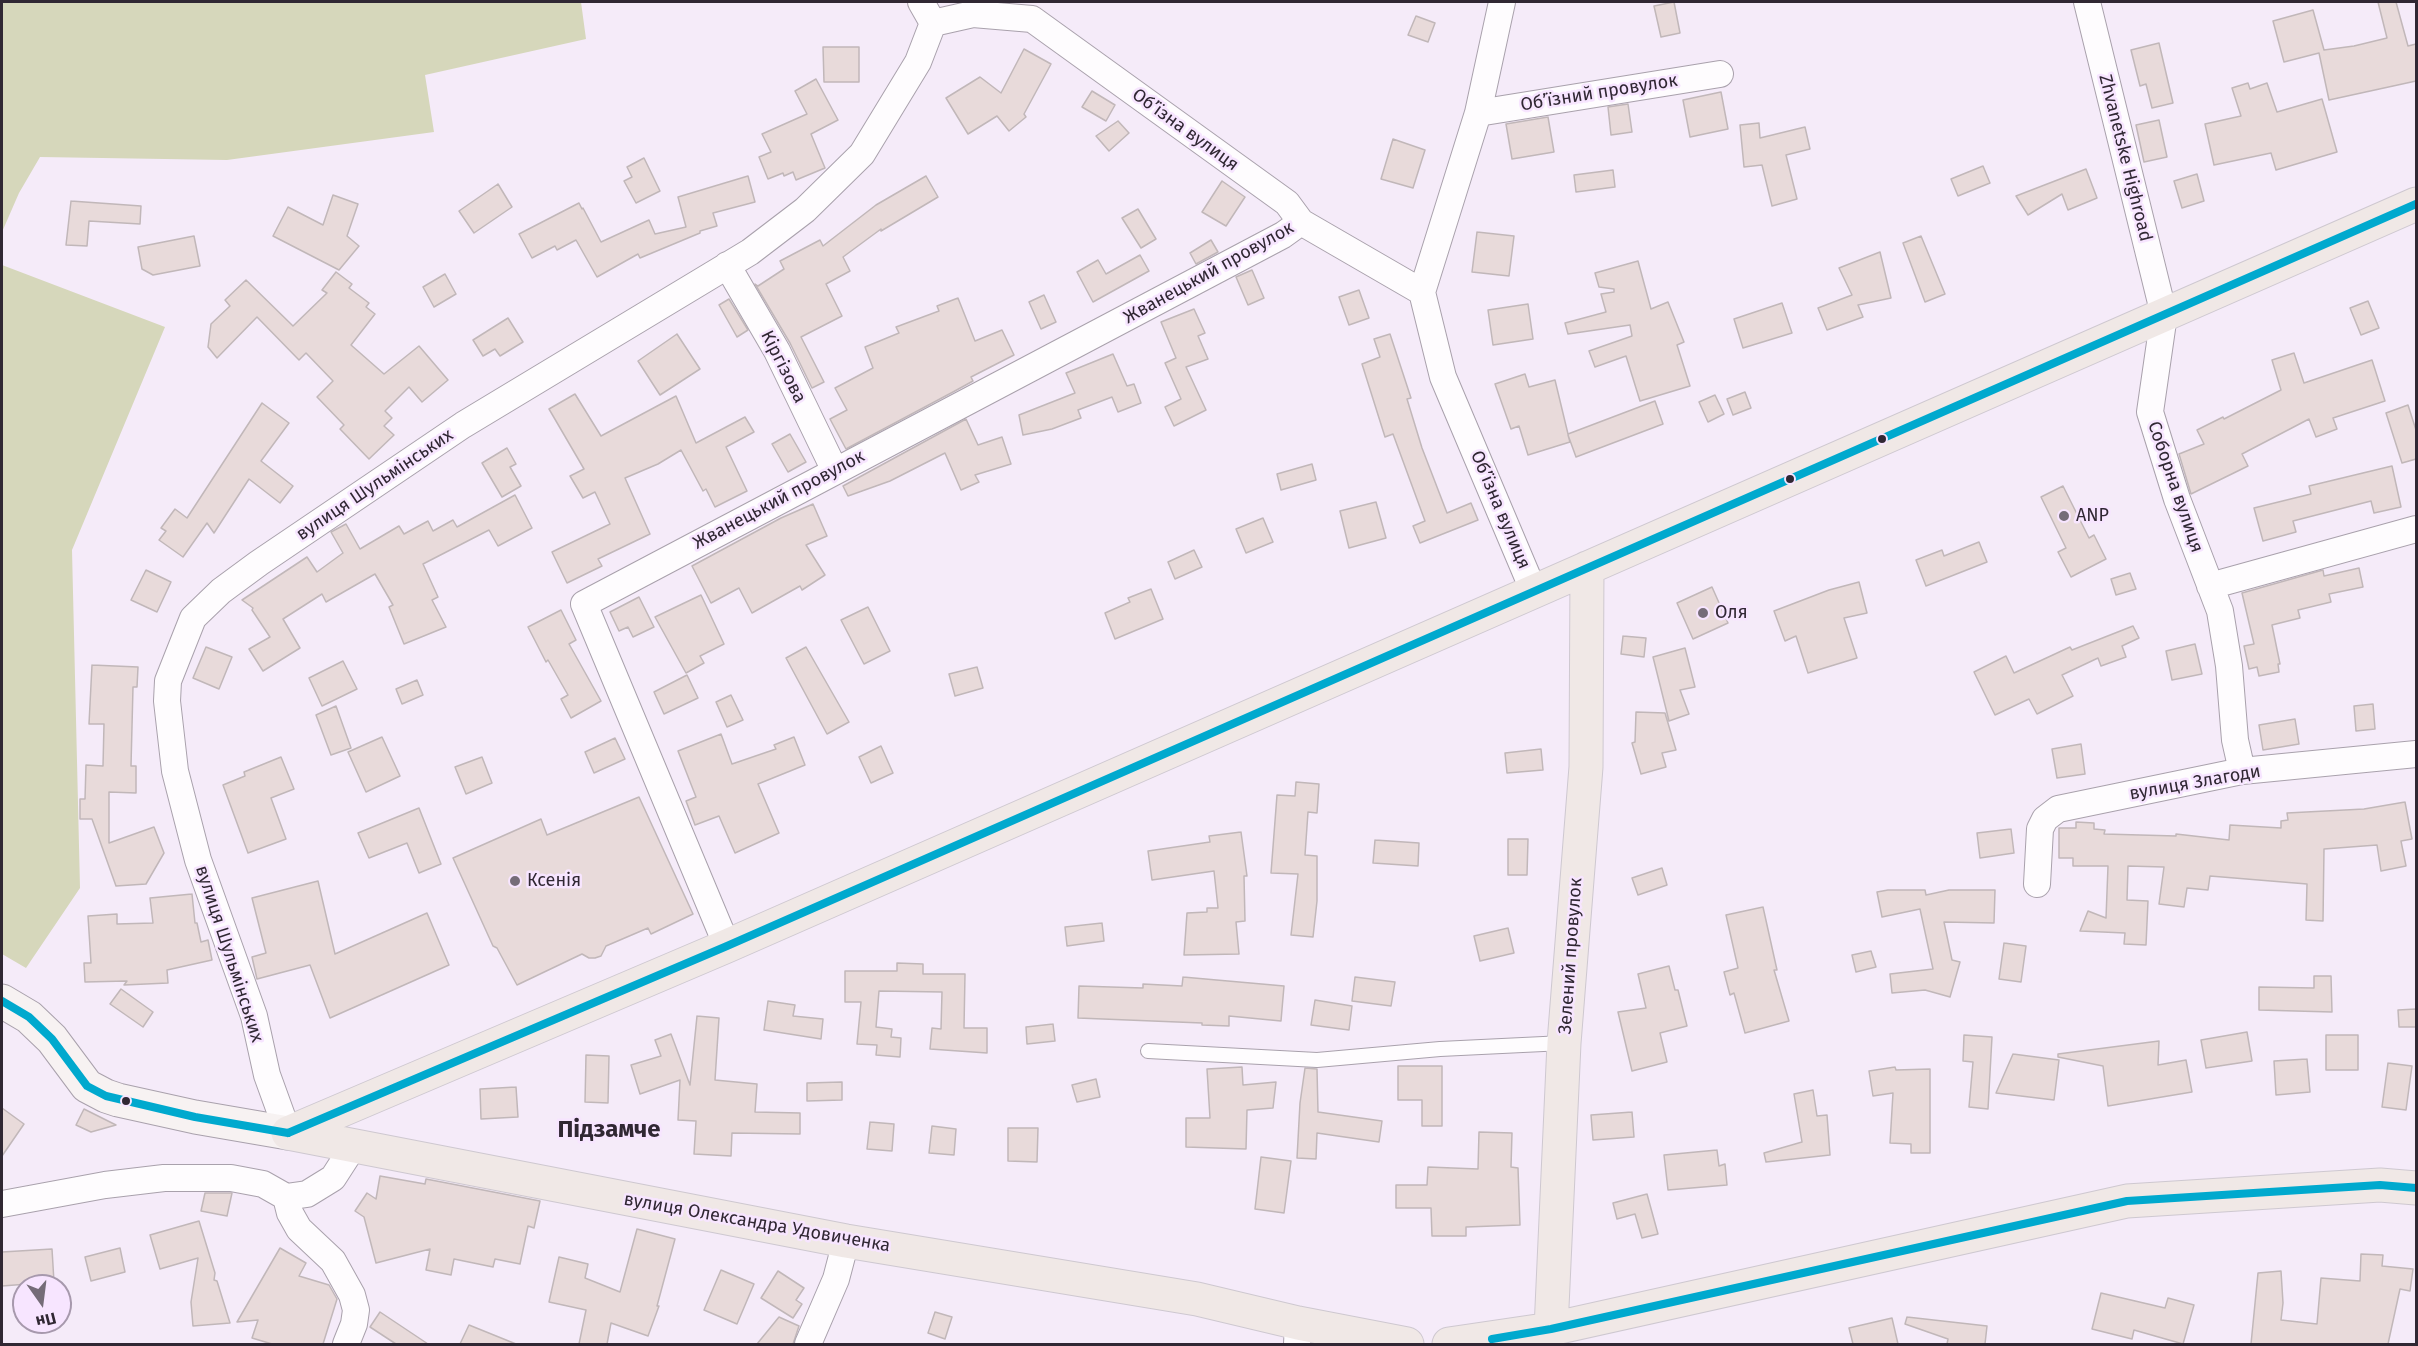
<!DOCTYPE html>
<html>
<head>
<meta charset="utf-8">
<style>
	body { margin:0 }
	#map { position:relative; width:2418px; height:1346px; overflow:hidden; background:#f5ebf9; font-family:"Fira Sans",sans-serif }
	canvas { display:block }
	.frame { position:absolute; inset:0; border:3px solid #302733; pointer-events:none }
	.north { position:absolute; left:12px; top:1274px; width:60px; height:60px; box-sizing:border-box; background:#f7e5ff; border:2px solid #a799ad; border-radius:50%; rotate:166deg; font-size:16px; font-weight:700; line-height:24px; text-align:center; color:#302733 }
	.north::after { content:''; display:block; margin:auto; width:21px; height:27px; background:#756c78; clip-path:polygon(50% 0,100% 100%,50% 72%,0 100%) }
</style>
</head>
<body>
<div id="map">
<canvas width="2418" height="1346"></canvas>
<div class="frame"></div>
<div class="north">Пн</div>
</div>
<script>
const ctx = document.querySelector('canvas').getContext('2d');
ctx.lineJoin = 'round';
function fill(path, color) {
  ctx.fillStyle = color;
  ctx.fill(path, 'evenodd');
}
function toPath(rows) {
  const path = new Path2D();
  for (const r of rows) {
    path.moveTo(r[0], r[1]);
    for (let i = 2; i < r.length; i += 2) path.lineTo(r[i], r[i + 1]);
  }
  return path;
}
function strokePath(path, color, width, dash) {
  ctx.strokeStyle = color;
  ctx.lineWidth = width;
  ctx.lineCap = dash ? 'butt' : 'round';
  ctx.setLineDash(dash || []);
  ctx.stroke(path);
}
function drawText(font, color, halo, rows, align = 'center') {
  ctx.font = font + ' "Fira Sans",sans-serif';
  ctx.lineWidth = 5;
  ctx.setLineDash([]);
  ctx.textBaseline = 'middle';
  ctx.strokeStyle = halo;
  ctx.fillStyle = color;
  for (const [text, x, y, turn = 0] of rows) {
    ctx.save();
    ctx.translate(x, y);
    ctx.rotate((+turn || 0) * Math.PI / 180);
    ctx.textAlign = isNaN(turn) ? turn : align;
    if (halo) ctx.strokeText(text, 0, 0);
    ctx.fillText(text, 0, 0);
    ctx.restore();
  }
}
fill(toPath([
	[2,2,581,2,586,39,425,75,434,132,227,160,40,157,19,193,2,232],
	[2,265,165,327,72,550,80,888,26,968,2,954]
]), '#d6d7bb');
const building = toPath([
	[1674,2,1680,33,1661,37,1654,6,1674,2],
	[2378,2,2396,2,2408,46,2416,44,2416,81,2329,100,2319,53,2284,62,2273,21,2313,10,2324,50,2354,46,2387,38,2378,2],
	[1416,16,1435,23,1428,42,1408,35,1416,16],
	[2159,43,2173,103,2152,108,2146,84,2140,86,2131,50,2159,43],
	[823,47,859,47,859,82,824,82,823,47],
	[1024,49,1051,64,1024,114,1026,117,1009,131,997,116,968,134,946,98,980,77,1001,93,1024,49],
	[816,79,838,120,811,134,825,168,796,180,793,172,784,176,783,173,768,179,759,157,771,152,762,134,807,114,795,91,816,79],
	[2248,83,2250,89,2267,83,2277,112,2322,99,2337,152,2276,170,2271,153,2214,165,2205,124,2241,116,2232,88,2248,83],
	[1092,91,1115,105,1106,121,1082,107,1092,91],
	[1721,92,1728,129,1690,137,1683,100,1721,92],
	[1628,104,1632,132,1611,135,1608,107,1628,104],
	[1548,117,1554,152,1512,159,1506,124,1548,117],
	[2159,120,2167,157,2144,162,2136,125,2159,120],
	[1118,121,1129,133,1109,151,1096,136,1118,121],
	[1759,123,1760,138,1805,127,1810,149,1786,155,1797,199,1772,206,1762,165,1744,167,1740,125,1759,123],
	[1393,139,1425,150,1413,188,1381,179,1393,139],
	[644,158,660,191,636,203,624,181,632,177,627,167,644,158],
	[1983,166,1990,183,1958,196,1951,179,1983,166],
	[2086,169,2097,198,2068,210,2062,194,2028,215,2016,196,2086,169],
	[1613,170,1615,187,1576,192,1574,175,1613,170],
	[2197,174,2204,201,2182,208,2174,181,2197,174],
	[748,176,755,202,713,213,717,226,700,231,700,233,640,258,638,254,597,277,576,240,557,250,555,246,532,258,519,234,579,203,582,209,583,208,601,242,649,220,655,234,686,227,678,197,748,176],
	[926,176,938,197,881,231,881,229,843,257,850,271,826,284,842,316,801,337,824,382,812,388,790,343,755,284,758,286,784,269,780,261,820,240,823,246,876,205,926,176],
	[1222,181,1245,197,1226,226,1202,212,1222,181],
	[498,184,512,207,474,233,459,211,498,184],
	[333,195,358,204,347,236,359,246,339,270,273,236,288,207,323,225,333,195],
	[71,201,141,206,140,224,89,221,87,246,66,245,71,201],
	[1138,209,1156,239,1141,248,1122,218,1138,209],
	[1477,232,1514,236,1509,276,1472,272,1477,232],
	[194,236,200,266,153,275,142,269,138,247,194,236],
	[1921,236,1945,294,1925,302,1903,243,1921,236],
	[1211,240,1218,252,1196,264,1190,253,1211,240],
	[1880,252,1891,298,1858,305,1863,317,1827,330,1818,308,1852,295,1839,268,1880,252],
	[1140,255,1149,271,1093,302,1077,272,1098,260,1106,274,1140,255],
	[1638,261,1651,309,1668,302,1684,342,1677,345,1690,386,1640,401,1626,356,1595,367,1589,351,1632,336,1630,325,1568,334,1565,323,1606,312,1601,294,1614,292,1614,289,1599,287,1595,273,1638,261],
	[1252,270,1264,298,1248,305,1236,277,1252,270],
	[336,272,352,284,349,288,369,303,366,307,375,314,351,345,384,374,419,346,448,380,422,402,409,387,385,411,392,418,384,426,394,435,369,459,340,429,344,425,317,397,333,381,306,353,299,360,257,317,217,358,208,347,211,324,230,306,225,300,246,280,293,326,327,293,322,290,336,272],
	[445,274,456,294,434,307,423,287,445,274],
	[1359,290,1369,318,1349,325,1339,297,1359,290],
	[1044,295,1056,322,1041,329,1029,302,1044,295],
	[958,298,975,341,1002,330,1014,355,971,377,973,381,953,392,846,449,830,419,847,410,835,388,873,368,865,347,899,333,896,327,939,311,937,306,958,298],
	[729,299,748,330,737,337,719,305,729,299],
	[2368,301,2379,328,2361,335,2350,308,2368,301],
	[1782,303,1792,333,1743,348,1734,319,1782,303],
	[1528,304,1533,339,1493,345,1488,310,1528,304],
	[1194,309,1205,333,1198,336,1208,359,1186,367,1206,410,1174,426,1165,407,1181,399,1165,363,1176,358,1161,322,1194,309],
	[508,318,523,342,500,356,495,349,483,356,473,340,508,318],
	[677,334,700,369,660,395,638,361,677,334],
	[1390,334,1411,398,1407,399,1422,448,1447,513,1471,503,1478,520,1420,543,1413,526,1425,521,1393,434,1385,437,1362,364,1380,357,1374,339,1390,334],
	[2294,353,2304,383,2372,360,2385,401,2333,418,2337,429,2316,437,2309,419,2242,454,2248,466,2191,494,2179,454,2204,444,2197,430,2223,417,2224,419,2281,390,2272,360,2294,353],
	[1113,354,1127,386,1134,384,1141,403,1118,412,1112,397,1078,410,1081,418,1052,429,1023,435,1019,415,1075,393,1066,373,1113,354],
	[1525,374,1529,387,1555,380,1568,434,1655,401,1663,424,1576,457,1568,435,1570,442,1528,455,1519,426,1511,429,1495,384,1525,374],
	[1745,392,1751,408,1733,415,1727,399,1745,392],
	[575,394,601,436,676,396,696,443,745,417,754,432,726,447,747,491,715,507,706,489,703,491,681,450,658,464,625,478,650,534,598,559,602,566,567,583,552,552,610,524,595,492,583,498,570,476,584,469,549,409,575,394],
	[1715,395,1724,414,1708,422,1699,402,1715,395],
	[262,403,289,423,261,461,293,486,280,503,249,479,214,533,207,523,183,557,159,540,166,531,161,528,175,509,187,518,262,403],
	[2408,405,2416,430,2416,459,2402,463,2386,413,2408,405],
	[966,419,978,445,1002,437,1011,464,975,475,979,482,961,490,945,453,890,481,848,496,843,486,966,419],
	[790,434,806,462,788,472,772,444,790,434],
	[507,448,516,464,510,467,521,486,502,497,482,463,507,448],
	[1312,464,1316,480,1281,490,1277,474,1312,464],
	[2392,466,2401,507,2374,513,2371,501,2293,521,2296,532,2263,541,2254,508,2311,494,2309,486,2392,466],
	[2063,486,2089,538,2094,535,2106,559,2071,577,2058,552,2066,548,2041,497,2063,486],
	[515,495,532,528,498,546,489,530,423,564,438,597,432,600,446,627,404,644,389,607,393,605,375,574,326,602,322,594,283,619,300,648,263,671,249,649,270,637,252,610,253,608,242,600,307,557,317,572,343,553,331,532,346,524,360,549,399,526,404,534,428,521,433,531,453,520,457,527,515,495],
	[1376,502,1386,538,1349,548,1340,511,1376,502],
	[813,504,827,536,806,545,825,575,802,590,800,586,752,613,739,588,711,603,692,566,781,518,813,504],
	[1263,518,1273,542,1246,553,1236,529,1263,518],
	[1979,542,1987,562,1926,586,1916,560,1942,550,1944,556,1979,542],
	[1194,550,1202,567,1175,579,1168,562,1194,550],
	[2359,568,2363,587,2329,594,2331,602,2298,610,2300,618,2272,625,2280,664,2278,664,2279,672,2259,676,2257,667,2249,669,2244,646,2254,644,2242,593,2323,570,2324,576,2359,568],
	[146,570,171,582,157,612,131,600,146,570],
	[2130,573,2136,589,2116,595,2111,579,2130,573],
	[1859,582,1867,613,1844,618,1857,658,1808,673,1796,636,1785,641,1774,611,1829,590,1859,582],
	[1712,587,1728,623,1693,639,1677,603,1712,587],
	[1151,589,1163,619,1115,639,1105,613,1130,602,1128,598,1151,589],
	[701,595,724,644,700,656,704,663,686,673,655,617,701,595],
	[639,597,654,627,633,637,628,627,619,631,610,612,639,597],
	[868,607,890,651,864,664,841,620,868,607],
	[561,610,576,640,569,644,601,701,571,718,561,699,568,695,548,660,546,662,528,627,561,610],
	[2133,626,2139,638,2122,646,2126,657,2101,666,2098,658,2062,675,2073,696,2037,714,2029,699,1995,715,1974,672,2006,656,2014,673,2070,647,2072,650,2133,626],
	[1623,636,1646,638,1644,657,1621,654,1623,636],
	[2195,644,2202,674,2172,680,2166,651,2195,644],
	[206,647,232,657,219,689,193,678,206,647],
	[806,647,849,722,827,734,786,658,806,647],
	[1685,648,1695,687,1680,690,1689,714,1669,721,1653,657,1685,648],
	[343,661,357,689,322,706,309,678,343,661],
	[92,665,138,667,137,687,133,687,131,766,136,766,136,793,109,792,109,843,154,827,164,853,146,884,116,886,92,819,80,819,80,799,85,799,86,765,103,766,104,724,89,724,92,665],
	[977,667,983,688,955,696,949,674,977,667],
	[687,675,698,698,664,714,654,692,687,675],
	[417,680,423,695,402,704,396,689,417,680],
	[731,695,743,720,727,727,716,702,731,695],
	[2373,704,2375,729,2356,731,2354,706,2373,704],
	[336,706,351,748,331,755,316,715,336,706],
	[1636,712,1665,713,1676,750,1662,753,1666,767,1641,774,1632,743,1635,742,1636,712],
	[2295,719,2299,744,2263,750,2259,725,2295,719],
	[721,734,732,764,776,749,774,745,794,737,805,765,758,784,779,833,735,853,719,816,695,825,686,801,696,797,678,751,721,734],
	[382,737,400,776,366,792,348,752,382,737],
	[615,738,625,759,594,773,585,752,615,738],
	[2081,744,2085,774,2057,778,2052,749,2081,744],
	[881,746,893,773,871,783,859,757,881,746],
	[1541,749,1543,770,1507,773,1505,753,1541,749],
	[281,757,294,789,271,798,286,839,248,853,223,785,245,776,244,772,281,757],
	[482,757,492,783,466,794,455,767,482,757],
	[1296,782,1319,784,1317,813,1308,812,1305,855,1317,856,1317,901,1313,937,1291,935,1298,874,1271,873,1277,795,1295,796,1296,782],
	[639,797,693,914,651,934,648,928,606,946,601,956,595,958,589,958,582,954,517,985,497,948,493,946,453,858,541,819,547,835,639,797],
	[2405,802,2412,839,2401,841,2406,866,2381,871,2377,845,2324,849,2323,921,2306,920,2307,884,2210,876,2208,890,2187,888,2184,907,2159,904,2164,867,2128,866,2127,900,2148,901,2146,945,2124,944,2125,933,2080,931,2088,911,2106,918,2108,866,2073,866,2073,858,2059,858,2059,828,2076,828,2076,822,2094,823,2094,829,2105,830,2104,834,2176,836,2176,834,2229,840,2230,825,2281,828,2281,821,2288,820,2287,813,2364,809,2405,802],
	[419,808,441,864,419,873,407,843,369,858,358,833,419,808],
	[2011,829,2014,853,1980,858,1977,833,2011,829],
	[1241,832,1247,876,1244,876,1245,921,1236,922,1239,954,1184,955,1187,913,1207,912,1207,908,1218,908,1214,871,1152,880,1148,851,1210,842,1209,836,1241,832],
	[1508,839,1528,839,1527,875,1508,875,1508,839],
	[1375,840,1419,843,1418,866,1373,863,1375,840],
	[1662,868,1667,885,1638,895,1632,878,1662,868],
	[318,881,335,954,427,913,449,965,330,1018,310,965,257,979,252,957,266,953,252,898,318,881],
	[1888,890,1925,890,1926,895,1949,890,1995,890,1994,923,1944,922,1952,960,1960,962,1950,997,1925,990,1892,993,1890,974,1933,969,1920,909,1882,917,1877,892,1888,890],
	[192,894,195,923,197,923,201,942,208,940,212,960,167,970,168,983,124,985,127,981,85,982,84,963,91,963,88,916,117,914,117,924,153,923,150,898,192,894],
	[1763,907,1777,970,1774,970,1789,1021,1745,1033,1734,993,1730,995,1724,972,1738,968,1726,915,1763,907],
	[1102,923,1104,941,1067,946,1065,927,1102,923],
	[1508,928,1514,953,1480,961,1474,936,1508,928],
	[2004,943,2026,946,2021,982,1999,979,2004,943],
	[1871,951,1876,967,1856,972,1852,955,1871,951],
	[897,963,923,964,923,974,965,974,964,1028,987,1028,987,1053,930,1049,932,1028,941,1029,942,992,879,991,876,1027,892,1029,891,1037,901,1038,900,1057,876,1055,877,1045,857,1044,861,1002,845,1002,845,971,897,971,897,963],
	[1669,966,1675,990,1678,990,1687,1026,1660,1033,1667,1062,1632,1071,1618,1012,1646,1008,1638,974,1669,966],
	[2314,976,2331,976,2332,1012,2259,1010,2259,987,2314,988,2314,976],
	[1183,977,1284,986,1281,1021,1229,1016,1229,1026,1202,1025,1202,1023,1078,1018,1079,986,1143,988,1143,984,1182,986,1183,977],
	[1355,977,1395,982,1391,1006,1352,1001,1355,977],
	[121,989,153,1012,143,1027,110,1004,121,989],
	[1315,1000,1352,1006,1349,1030,1311,1025,1315,1000],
	[768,1001,795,1005,793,1016,823,1019,821,1039,764,1030,768,1001],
	[2416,1009,2416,1027,2399,1027,2398,1010,2416,1009],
	[697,1016,719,1018,715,1080,757,1084,755,1112,800,1113,800,1134,732,1133,731,1156,694,1154,696,1121,678,1120,680,1080,640,1094,631,1065,661,1056,655,1040,671,1034,690,1085,697,1016],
	[1053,1024,1055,1041,1027,1044,1026,1027,1053,1024],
	[2247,1032,2252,1061,2206,1068,2201,1040,2247,1032],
	[1964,1035,1992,1037,1988,1109,1969,1107,1973,1062,1963,1061,1964,1035],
	[2326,1035,2358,1035,2358,1070,2326,1070,2326,1035],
	[2159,1041,2158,1065,2186,1060,2192,1092,2108,1106,2103,1066,2058,1057,2058,1054,2159,1041],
	[2013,1054,2059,1060,2054,1100,1996,1093,2013,1054],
	[586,1055,609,1056,608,1103,585,1102,586,1055],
	[2307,1059,2310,1092,2276,1095,2274,1061,2307,1059],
	[2388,1063,2412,1066,2406,1110,2382,1107,2388,1063],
	[1398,1066,1442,1066,1442,1126,1422,1126,1422,1100,1398,1100,1398,1066],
	[1242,1067,1243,1085,1276,1082,1273,1108,1247,1110,1246,1149,1186,1147,1186,1118,1210,1118,1207,1069,1242,1067],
	[1895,1067,1896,1070,1930,1069,1930,1153,1911,1153,1911,1144,1890,1143,1893,1093,1873,1096,1869,1071,1895,1067],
	[1305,1068,1317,1069,1318,1112,1382,1121,1379,1142,1317,1133,1316,1159,1297,1158,1300,1103,1305,1068],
	[1096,1079,1100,1097,1077,1102,1072,1085,1096,1079],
	[842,1082,842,1100,807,1101,807,1083,842,1082],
	[516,1087,518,1117,481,1119,480,1089,516,1087],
	[1813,1090,1817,1116,1827,1115,1830,1155,1766,1162,1764,1153,1802,1142,1794,1094,1813,1090],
	[2,1108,24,1124,2,1156,2,1108],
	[84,1109,116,1125,91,1132,76,1125,84,1109],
	[1632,1112,1634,1137,1593,1140,1591,1115,1632,1112],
	[870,1122,894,1124,892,1151,867,1149,870,1122],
	[932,1126,956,1129,954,1155,929,1153,932,1126],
	[1008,1128,1038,1128,1037,1162,1008,1161,1008,1128],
	[1479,1132,1512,1133,1511,1167,1518,1168,1520,1225,1466,1227,1466,1236,1432,1236,1431,1208,1396,1208,1396,1185,1427,1185,1428,1167,1478,1169,1479,1132],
	[1717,1150,1719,1166,1725,1164,1727,1185,1668,1190,1664,1155,1717,1150],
	[1261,1157,1291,1161,1284,1213,1255,1209,1261,1157],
	[380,1176,425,1184,426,1179,540,1201,534,1228,528,1226,520,1264,495,1259,493,1267,454,1259,451,1275,426,1270,430,1249,376,1263,364,1217,355,1211,367,1193,376,1199,380,1176],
	[205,1193,232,1193,227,1216,201,1211,205,1193],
	[1647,1194,1658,1234,1642,1238,1635,1214,1617,1219,1613,1203,1647,1194],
	[199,1221,215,1273,214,1280,217,1281,230,1323,193,1326,191,1302,198,1258,160,1269,150,1235,199,1221],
	[637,1229,675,1239,657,1306,659,1306,648,1336,611,1323,607,1344,579,1344,586,1310,549,1302,559,1257,588,1264,585,1278,620,1292,637,1229],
	[120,1248,125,1272,91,1281,85,1257,120,1248],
	[280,1248,306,1263,299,1276,329,1285,337,1299,323,1344,272,1344,252,1338,258,1320,237,1322,280,1248],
	[52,1249,54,1282,2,1286,2,1252,52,1249],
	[2361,1254,2383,1255,2382,1266,2413,1269,2410,1291,2400,1289,2388,1344,2251,1344,2258,1273,2281,1271,2283,1303,2281,1320,2317,1324,2321,1278,2360,1281,2361,1254],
	[721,1270,754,1284,737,1324,704,1310,721,1270],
	[778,1271,804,1288,796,1300,802,1304,793,1318,761,1298,778,1271],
	[2101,1293,2165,1308,2168,1298,2194,1305,2183,1344,2134,1330,2132,1339,2092,1329,2101,1293],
	[380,1312,428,1344,396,1344,370,1327,380,1312],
	[935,1312,952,1317,945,1339,928,1333,935,1312],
	[779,1317,799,1326,793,1344,757,1344,779,1317],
	[1907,1317,1987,1326,1985,1344,1947,1344,1948,1339,1905,1324,1907,1317],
	[1892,1318,1898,1344,1853,1344,1849,1328,1892,1318],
	[469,1325,516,1344,460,1344,469,1325]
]);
fill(building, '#e8dada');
strokePath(building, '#c1b7b9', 1.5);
const service = toPath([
	[1148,1051,1317,1060,1440,1049,1564,1043]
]);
const minor = toPath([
	[1502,2,1478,113,1422,292,1443,377,1534,592],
	[2087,2,2164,315,2150,412,2177,499,2220,611,2229,666,2235,740,2242,771],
	[933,23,973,14,1032,19,1287,203,1301,222,1422,292],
	[1478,113,1720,74],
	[727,265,777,351,835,471],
	[2210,586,2416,529],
	[2037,884,2040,829,2045,819,2058,809,2242,771,2416,754],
	[727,946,584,604,1283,235,1301,222],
	[288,1133,267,1075,254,1016,198,860,175,771,167,701,168,681,193,618,221,591,259,563,463,425,750,252,805,210,862,154,918,62,933,23,921,2],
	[286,1197,290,1213,299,1229,333,1261,352,1295,356,1310,354,1324,346,1344],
	[2,1204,105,1185,164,1178,231,1178,263,1184,286,1197,307,1194,333,1178,353,1147],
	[808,1344,836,1279,846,1241],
	[1297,1344,1298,1323]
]);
const secondary = toPath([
	[2,1001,29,1017,52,1039,87,1086,106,1096,118,1100,195,1117,288,1133]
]);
const primary = toPath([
	[288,1133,727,946,2416,204],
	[288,1133,846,1241,1197,1299,1298,1323,1407,1344],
	[1551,1329,1564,1043,1586,767,1587,568],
	[1449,1344,1551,1329,2127,1201,2380,1185,2416,1188]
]);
strokePath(service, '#a9a1ac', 16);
strokePath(minor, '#a9a1ac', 28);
strokePath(secondary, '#a9a1ac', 35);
strokePath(primary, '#cec8d0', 35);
strokePath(service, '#fefcfe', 14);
strokePath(minor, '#fefcfe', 26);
strokePath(secondary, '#f7f2f2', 33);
strokePath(primary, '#f0e8e6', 33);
strokePath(toPath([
	[2,1001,29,1017,52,1039,87,1086,106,1096,195,1117,288,1133],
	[288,1133,727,946,2416,204],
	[1492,1339,1551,1329,2127,1201,2380,1185,2416,1188]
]), '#00a9ce', 8);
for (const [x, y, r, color] of [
	[1882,439,5,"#302733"],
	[1790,479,5,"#302733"],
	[2064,516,6,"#756c78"],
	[1703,613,6,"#756c78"],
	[515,881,6,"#756c78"],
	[126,1101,5,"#302733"]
]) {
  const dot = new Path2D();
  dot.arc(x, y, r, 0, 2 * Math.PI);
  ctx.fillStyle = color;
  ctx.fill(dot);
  strokePath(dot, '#f7e5ff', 2);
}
drawText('18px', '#302733', '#f7e5ff', [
	["Обʼїзний провулок",1599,93,-9],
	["Обʼїзна вулиця",1185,130,36],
	["Zhvanetske Highroad",2125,158,76],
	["Жванецький провулок",1209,273,-29],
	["Кіргізова",783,367,63],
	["вулиця Шульмінських",375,485,-34],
	["Соборна вулиця",2175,487,71],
	["Жванецький провулок",779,500,-28],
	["Обʼїзна вулиця",1500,510,67],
	["вулиця Злагоди",2195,783,-10],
	["вулиця Шульмінських",229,954,72],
	["Зелений провулок",1571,956,-86],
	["вулиця Олександра Удовиченка",757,1223,10]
]);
drawText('18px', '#302733', '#f7e5ff', [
	["ANP",2076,516],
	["Оля",1715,613],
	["Ксенія",527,881]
], 'left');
drawText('bold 24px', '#302733', '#f7e5ff', [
	["Підзамче",609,1130]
]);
</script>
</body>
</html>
